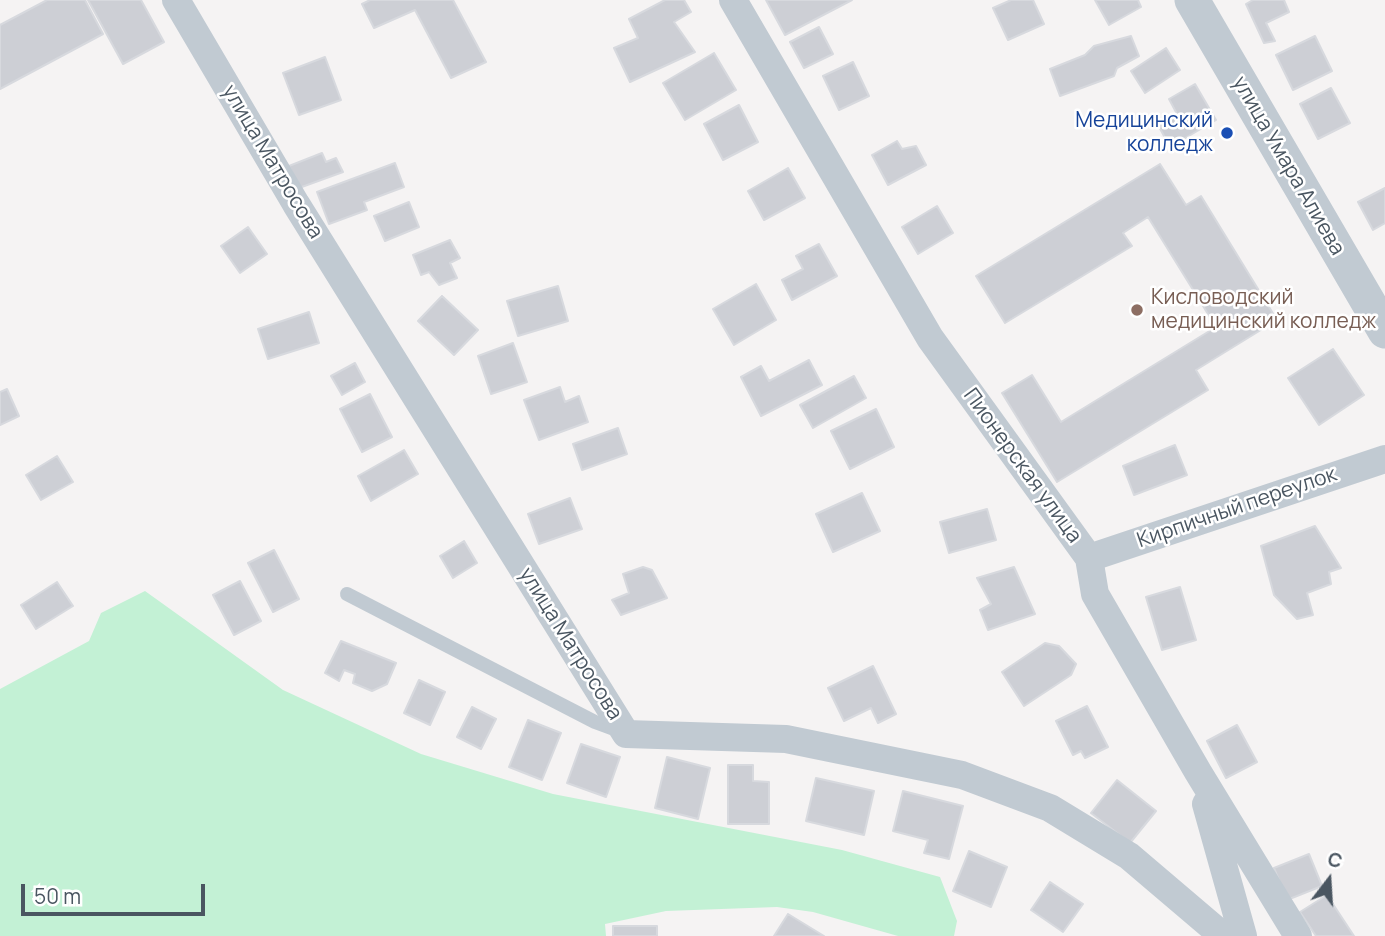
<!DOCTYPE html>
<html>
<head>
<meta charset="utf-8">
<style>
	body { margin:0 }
	#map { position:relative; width:1385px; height:936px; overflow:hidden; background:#f5f3f3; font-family:Manrope,sans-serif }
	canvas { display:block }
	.north { position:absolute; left:1294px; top:845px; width:70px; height:70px; -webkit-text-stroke:5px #fff; paint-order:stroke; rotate:17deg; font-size:19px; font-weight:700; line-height:28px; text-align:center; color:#4a5661 }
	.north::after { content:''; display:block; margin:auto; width:24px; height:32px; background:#4a5661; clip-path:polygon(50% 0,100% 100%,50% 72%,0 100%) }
	.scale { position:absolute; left:21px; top:884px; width:184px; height:32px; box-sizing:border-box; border:4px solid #4a5661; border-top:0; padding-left:9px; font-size:21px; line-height:24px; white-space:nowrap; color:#4a5661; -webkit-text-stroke:5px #fff; paint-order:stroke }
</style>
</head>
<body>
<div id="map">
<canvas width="1385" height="936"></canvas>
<div class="north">С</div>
<div class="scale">50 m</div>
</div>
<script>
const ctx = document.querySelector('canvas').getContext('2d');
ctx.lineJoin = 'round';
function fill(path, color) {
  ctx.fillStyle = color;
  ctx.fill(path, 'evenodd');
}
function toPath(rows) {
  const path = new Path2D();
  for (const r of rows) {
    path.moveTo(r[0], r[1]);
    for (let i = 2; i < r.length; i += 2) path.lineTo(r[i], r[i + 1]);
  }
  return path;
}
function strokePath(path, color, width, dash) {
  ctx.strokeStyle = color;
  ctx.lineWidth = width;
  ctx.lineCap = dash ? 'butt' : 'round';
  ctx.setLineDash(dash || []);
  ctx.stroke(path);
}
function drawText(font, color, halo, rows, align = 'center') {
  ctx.font = font + ' Manrope,sans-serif';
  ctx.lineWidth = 5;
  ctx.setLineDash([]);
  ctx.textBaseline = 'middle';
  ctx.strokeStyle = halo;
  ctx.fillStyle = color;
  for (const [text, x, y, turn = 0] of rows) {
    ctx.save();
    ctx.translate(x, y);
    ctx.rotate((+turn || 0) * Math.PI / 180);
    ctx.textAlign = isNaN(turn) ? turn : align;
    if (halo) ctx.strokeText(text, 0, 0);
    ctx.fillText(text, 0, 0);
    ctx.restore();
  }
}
fill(toPath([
	[145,591,283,690,421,754,553,794,842,850,940,877,957,921,954,936,898,936,813,912,777,907,666,911,605,924,606,936,0,936,0,689,89,641,101,613]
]), '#c3f1d5');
const building = toPath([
	[47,0,85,0,103,34,0,89,0,25,47,0],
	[88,0,141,0,164,42,123,64,88,0],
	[370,0,453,0,486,62,451,78,415,10,374,28,362,4,370,0],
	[665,0,684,0,691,12,674,22,695,52,630,82,614,48,638,38,629,19,665,0],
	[766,0,852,0,785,35,766,0],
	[1011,0,1033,0,1044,24,1008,40,993,8,1011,0],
	[1095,0,1138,0,1141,7,1109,25,1095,0],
	[1253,0,1284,0,1289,12,1266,23,1275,41,1264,43,1246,4,1253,0],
	[819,27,833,54,804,68,790,42,819,27],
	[1131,36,1139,56,1117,68,1114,76,1060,96,1050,69,1085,55,1094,46,1131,36],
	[1315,36,1332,71,1293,90,1276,55,1315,36],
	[1166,48,1180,70,1145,93,1131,71,1166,48],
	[714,53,736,90,685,120,663,83,714,53],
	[325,57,341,100,299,115,283,73,325,57],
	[853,62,869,96,839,110,823,76,853,62],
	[1195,84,1216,120,1170,147,1158,125,1177,114,1169,99,1195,84],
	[1331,88,1350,123,1318,139,1300,104,1331,88],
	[739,105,758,142,723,160,704,124,739,105],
	[897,141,902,149,916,146,926,165,888,185,872,155,897,141],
	[322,153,326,162,336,158,343,172,299,188,289,166,322,153],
	[395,163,404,187,364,202,367,210,329,224,317,192,395,163],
	[1160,164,1186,205,1201,196,1277,320,1196,370,1208,390,1057,482,1002,393,1032,375,1061,422,1216,327,1148,217,1123,233,1132,246,1005,323,976,276,1160,164],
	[788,168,805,198,764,220,748,191,788,168],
	[1385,188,1385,223,1373,230,1358,202,1385,188],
	[409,202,419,227,385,241,374,216,409,202],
	[937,206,953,233,918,254,902,227,937,206],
	[248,227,267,254,240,273,221,246,248,227],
	[450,240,460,258,450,263,457,278,439,285,429,272,421,275,413,255,450,240],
	[819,244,837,276,792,300,782,280,803,269,796,256,819,244],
	[756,284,776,320,734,345,713,309,756,284],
	[558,286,568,321,518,336,507,301,558,286],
	[442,296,478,330,454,355,418,321,442,296],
	[309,312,319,343,268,359,258,329,309,312],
	[513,343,527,382,491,394,478,356,513,343],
	[1333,349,1364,395,1319,425,1288,378,1333,349],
	[809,360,822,385,761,416,741,377,761,366,769,381,809,360],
	[355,363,365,382,342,395,331,376,355,363],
	[854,376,866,398,813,428,800,405,854,376],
	[560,387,565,402,579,396,588,422,539,440,524,400,560,387],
	[7,389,19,416,0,425,0,392,7,389],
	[370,394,392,437,362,452,340,409,370,394],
	[876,409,894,447,850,469,831,431,876,409],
	[618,428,627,454,582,470,573,444,618,428],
	[1175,445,1187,475,1134,495,1123,466,1175,445],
	[404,450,418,474,371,501,358,476,404,450],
	[57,456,73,482,41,500,26,475,57,456],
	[862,493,880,531,833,552,816,514,862,493],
	[570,498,582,529,539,544,528,514,570,498],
	[987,509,996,540,949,553,940,522,987,509],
	[1315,526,1341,568,1329,572,1331,584,1307,593,1313,615,1297,619,1274,595,1261,546,1315,526],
	[464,541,477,563,453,578,440,556,464,541],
	[274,550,299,599,273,612,248,563,274,550],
	[643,567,652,570,667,598,621,615,612,600,629,593,623,574,643,567],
	[1014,567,1035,614,988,630,980,610,991,604,977,578,1014,567],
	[240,581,261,621,234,635,213,595,240,581],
	[57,582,73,606,36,629,21,605,57,582],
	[1180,587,1196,640,1162,650,1146,597,1180,587],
	[341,641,396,663,387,684,372,691,353,683,355,674,344,670,339,681,325,673,341,641],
	[1045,643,1059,646,1076,664,1071,675,1024,706,1002,672,1045,643],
	[873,666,896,714,878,723,871,708,844,721,828,688,873,666],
	[419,680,445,692,430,725,404,713,419,680],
	[1087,706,1108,747,1085,758,1081,751,1073,755,1056,721,1087,706],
	[472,707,496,719,481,749,457,737,472,707],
	[528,720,561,733,542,780,509,767,528,720],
	[1237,725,1257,762,1226,778,1207,741,1237,725],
	[581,744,620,757,606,797,567,783,581,744],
	[667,757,710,768,698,819,655,808,667,757],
	[728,765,753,765,753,781,769,782,769,824,728,824,728,765],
	[816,778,874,791,864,835,806,821,816,778],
	[1117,780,1156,811,1130,843,1091,813,1117,780],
	[903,791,963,806,949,859,924,853,928,840,893,831,903,791],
	[969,851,1007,867,991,907,953,891,969,851],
	[1309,854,1322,886,1287,900,1274,868,1309,854],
	[1050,882,1083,904,1063,932,1031,910,1050,882],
	[1327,895,1354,936,1316,936,1300,912,1327,895],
	[788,914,824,936,774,936,788,914],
	[613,926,657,926,657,936,613,936,613,926]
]);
fill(building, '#cdcfd5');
strokePath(building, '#d7d9de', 2);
strokePath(toPath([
	[347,594,595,722,622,732]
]), '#c1cad2', 14);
strokePath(toPath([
	[176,0,296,204,626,734,786,739,962,775,1050,808,1129,856,1223,936],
	[733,0,930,338,1089,558,1095,594,1198,772,1298,936],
	[1089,558,1385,459],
	[1206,804,1243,936]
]), '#c1cad2', 28);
strokePath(toPath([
	[1192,0,1385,331]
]), '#c1cad2', 35);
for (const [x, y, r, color] of [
	[1227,133,7,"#1a4fb4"],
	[1137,310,7,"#8d6e63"]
]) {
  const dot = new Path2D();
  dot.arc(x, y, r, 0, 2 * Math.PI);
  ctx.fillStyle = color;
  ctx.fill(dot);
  strokePath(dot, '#fff', 2.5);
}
drawText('21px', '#164399', '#fff', [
	["Медицинский",1213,121],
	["колледж",1213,145]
], 'right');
drawText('21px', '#4a5661', '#fff', [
	["улица Матросова",272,162,59],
	["улица Умара Алиева",1288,166,60],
	["Пионерская улица",1022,466,54],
	["Кирпичный переулок",1237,508,-19],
	["улица Матросова",570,644,58]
]);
drawText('21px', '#785e54', '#fff', [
	["Кисловодский",1151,298],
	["медицинский колледж",1151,322]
], 'left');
</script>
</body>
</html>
